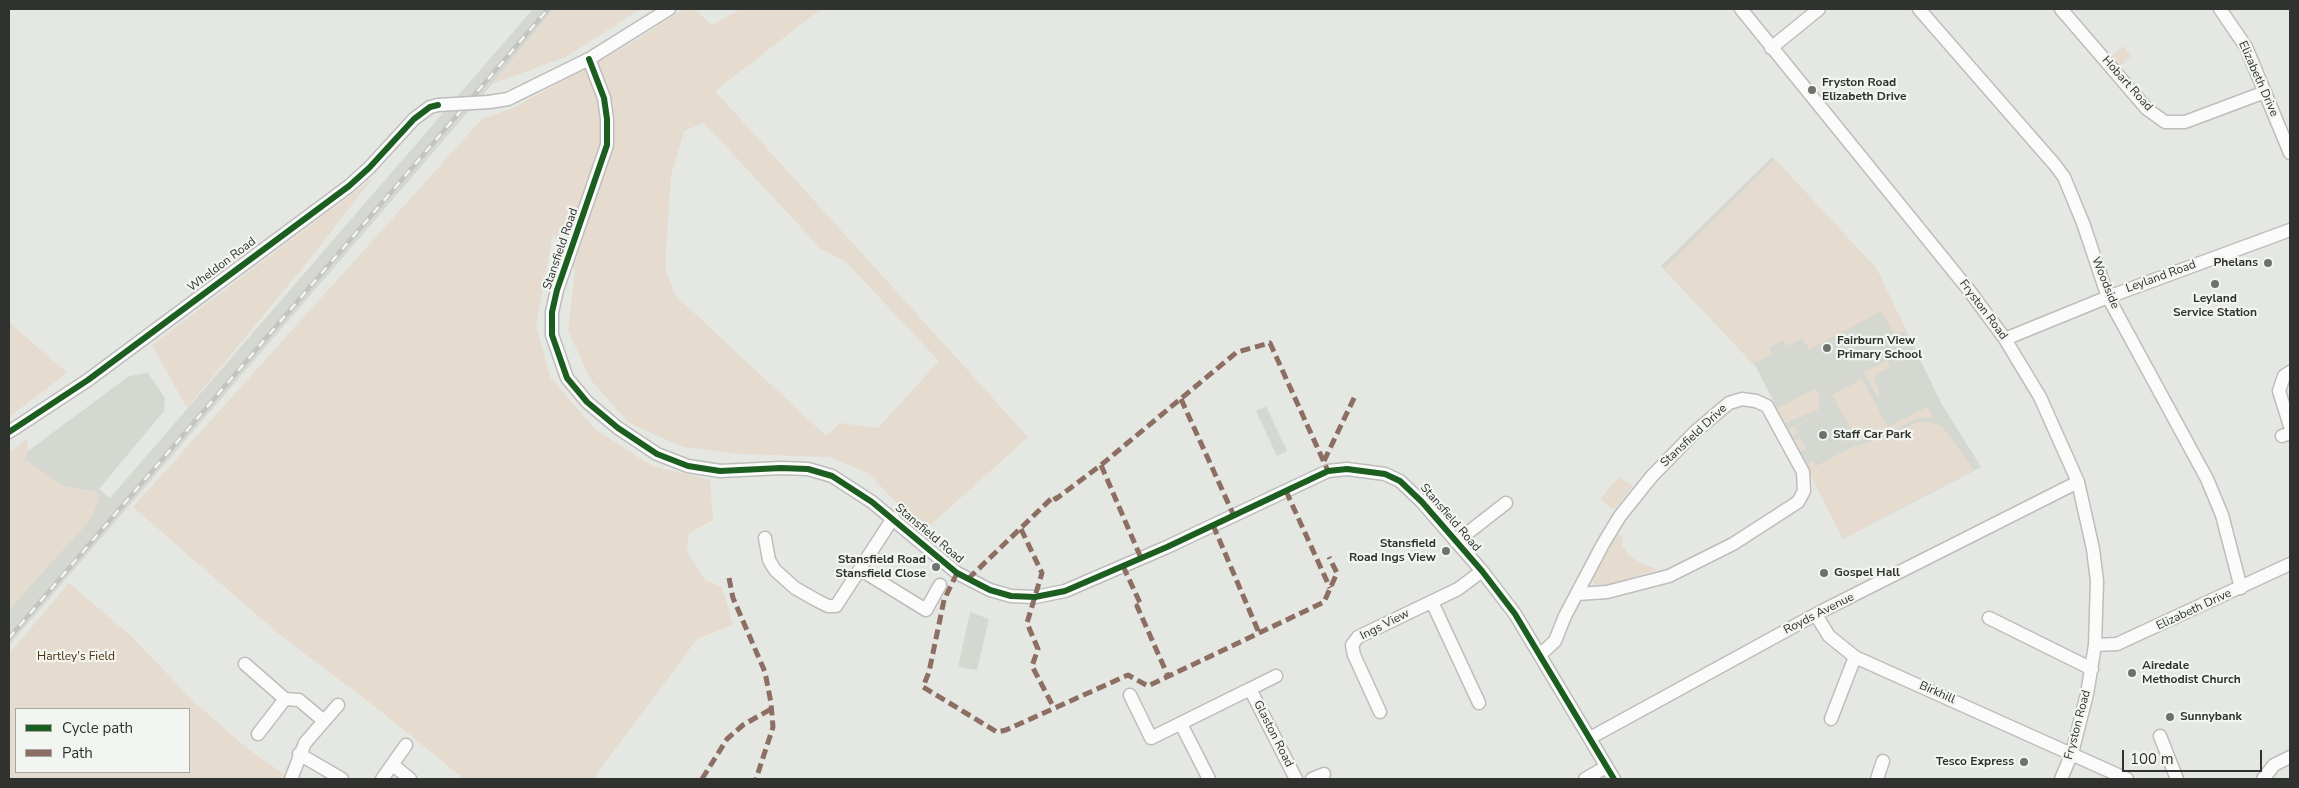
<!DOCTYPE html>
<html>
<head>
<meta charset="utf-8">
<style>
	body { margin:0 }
	#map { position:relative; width:2299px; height:788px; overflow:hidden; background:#e5e7e3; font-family:"Nunito Sans",sans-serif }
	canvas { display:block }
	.frame { position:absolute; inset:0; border:10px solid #303230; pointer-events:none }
	.legend { position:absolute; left:15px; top:708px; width:175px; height:65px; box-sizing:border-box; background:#f2f5f0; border:1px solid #a4a7a3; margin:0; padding:6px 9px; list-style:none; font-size:15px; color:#303230 }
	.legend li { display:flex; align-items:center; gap:10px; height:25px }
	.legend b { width:25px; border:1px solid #a4a7a3 }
	.scale { position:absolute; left:2122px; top:750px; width:140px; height:22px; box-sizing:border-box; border:2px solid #303230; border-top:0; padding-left:6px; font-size:15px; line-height:18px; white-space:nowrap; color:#303230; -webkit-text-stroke:4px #f2f5f0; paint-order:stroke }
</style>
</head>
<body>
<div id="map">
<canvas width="2299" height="788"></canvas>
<div class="frame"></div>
<ul class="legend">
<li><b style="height:6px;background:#1b5e20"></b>Cycle path</li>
<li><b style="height:6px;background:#8d6e63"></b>Path</li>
</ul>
<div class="scale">100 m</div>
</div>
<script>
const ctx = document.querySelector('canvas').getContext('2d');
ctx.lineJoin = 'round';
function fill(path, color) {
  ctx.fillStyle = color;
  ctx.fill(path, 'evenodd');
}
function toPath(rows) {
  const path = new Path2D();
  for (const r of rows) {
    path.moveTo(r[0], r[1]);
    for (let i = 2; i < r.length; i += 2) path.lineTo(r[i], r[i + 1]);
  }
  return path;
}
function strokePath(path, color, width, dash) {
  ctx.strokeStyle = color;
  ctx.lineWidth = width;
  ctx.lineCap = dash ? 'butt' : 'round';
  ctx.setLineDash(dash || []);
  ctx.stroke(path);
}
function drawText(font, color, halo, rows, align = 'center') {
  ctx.font = font + ' "Nunito Sans",sans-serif';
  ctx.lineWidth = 4.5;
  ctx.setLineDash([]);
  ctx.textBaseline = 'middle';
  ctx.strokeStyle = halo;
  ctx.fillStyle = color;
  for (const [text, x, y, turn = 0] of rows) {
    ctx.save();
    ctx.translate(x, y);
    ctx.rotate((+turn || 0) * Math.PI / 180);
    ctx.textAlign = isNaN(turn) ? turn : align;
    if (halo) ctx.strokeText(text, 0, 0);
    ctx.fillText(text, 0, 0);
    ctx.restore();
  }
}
fill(toPath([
	[533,9,554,9,492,84,9,645,9,475,24,459,28,451,129,376,148,373,165,398,164,411,99,489,110,498],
	[1772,157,1876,268,1941,403,1981,467,1843,539,1756,367,1661,266],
	[1266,406,1287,451,1277,456,1256,411],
	[970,612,989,619,977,670,958,667]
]), '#d4d8d1');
fill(toPath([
	[554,9,640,9,566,57,492,84],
	[684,9,694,9,712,25,741,9,821,9,715,91,1028,437,924,531,868,473,829,457,740,454,683,447,629,423,590,379,568,330,575,271,553,234,536,325,550,377,595,429,652,466,710,480,713,520,689,533,687,552,705,580,722,587,733,625,697,639,593,779,464,779,378,709,280,635,133,507,482,119,513,108,630,44],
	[704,123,821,249,845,261,939,361,878,428,840,423,826,436,675,295,665,267,671,176,684,131],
	[2123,46,2131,56,2118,68,2109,58],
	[1775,159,1876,268,1907,331,1896,333,1892,330,1881,311,1809,350,1803,338,1787,346,1783,340,1769,348,1772,354,1753,364,1664,269],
	[373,178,309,260,187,408,152,345],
	[9,322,67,373,9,417],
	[1886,360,1890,367,1877,374,1874,377,1880,395,1877,397,1864,373],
	[1862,379,1888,427,1927,407,1934,417,1914,419,1892,432,1858,441,1832,395],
	[1815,389,1819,392,1819,409,1786,423,1785,427,1776,409],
	[1822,411,1795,427,1798,433,1792,437,1794,440,1800,437,1806,449,1798,453,1787,430],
	[1917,422,1930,422,1942,426,1974,470,1843,539,1805,465,1812,461,1816,466,1856,445,1858,446,1897,432],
	[27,439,28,451,24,459,64,486,96,492,99,500,91,519,9,610,9,453],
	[1619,477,1633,486,1614,510,1600,499],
	[1618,534,1623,536,1622,545,1628,554,1640,563,1658,569,1603,588,1596,587,1591,579],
	[69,583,131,636,194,702,248,749,285,775,282,779,9,779,9,654],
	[16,709,189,709,189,772,16,772]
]), '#e6dbcf');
const minor = toPath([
	[1741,9,1968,289,2005,339,2040,397,2078,482,2093,549,2097,581,2095,645,2087,694,2072,753,2061,779],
	[1919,9,2055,165,2064,177,2083,223,2108,297,2207,479,2222,515,2241,588],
	[2061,9,2147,109,2165,122,2185,122,2265,92],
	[2220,9,2246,47,2290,153],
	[1771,48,1819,9],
	[589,59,604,98,607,119,607,145,557,290,552,312,552,335,567,378,587,402,618,428,657,454,688,466,720,471,781,468,808,469,832,476,872,502,957,573,990,590,1011,596,1035,597,1065,591,1167,547,1328,471,1347,469,1385,474,1400,481,1422,502,1482,571,1515,614,1614,779],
	[489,102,508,99,589,59,669,9],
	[2005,339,2108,297,2290,230],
	[2290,372,2284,376,2279,391,2290,426],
	[9,432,88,380,349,186,369,168,414,119,430,107,438,105],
	[2282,436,2290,433],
	[765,538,769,560,775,570,795,588,818,601,828,606,836,606,893,518],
	[1456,542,1506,503],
	[861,570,926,610,940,585],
	[1432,602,1479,703],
	[1816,615,1829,636,1855,657,2127,779],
	[1989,618,2092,669],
	[2095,645,2117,644,2290,564],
	[1541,654,1555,641,1565,616,1603,544,1620,516,1652,476,1696,431,1729,403,1742,399,1756,401,1767,406,1803,472,1804,491,1798,502,1733,544,1669,576,1607,592,1577,594],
	[245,664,285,699],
	[1250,689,1276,676],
	[1130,695,1151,738,1250,689,1296,779],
	[1380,712,1354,655,1352,645,1358,637,1458,589,1482,571],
	[1831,719,1855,657],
	[1181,724,1209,779],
	[258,734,285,699,299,700,324,721],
	[2160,736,2177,779],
	[1590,738,1820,612,2078,482],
	[299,754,342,779],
	[393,765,410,779],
	[291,779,305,743,338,705],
	[382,779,406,745],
	[1312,779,1324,774],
	[1585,779,1606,767],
	[1877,779,1883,761],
	[2263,779,2274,765,2290,757]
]);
strokePath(minor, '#bdbebc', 15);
strokePath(minor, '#fbfbfb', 12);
const rail = toPath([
	[9,638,548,9]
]);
strokePath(rail, '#c3c3c2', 4.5);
strokePath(rail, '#f2f5f0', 2.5, [8]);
const minorBridge = toPath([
	[438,105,489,102]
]);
strokePath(minorBridge, '#bdbebc', 15, []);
strokePath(minorBridge, '#fbfbfb', 12);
strokePath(toPath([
	[1181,399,1234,516],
	[1324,461,1355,396],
	[1101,465,1141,558],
	[1286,491,1330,588],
	[1213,525,1259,633],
	[1021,529,1042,573,1027,623,1038,649,1032,666,1054,708],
	[1123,566,1141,605,1137,606,1168,676],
	[957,573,944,600,929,672,923,687,997,732,1006,730,1128,675,1148,686,1324,602,1337,573,1329,557],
	[729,578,733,598,765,672,771,703,773,727,756,779],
	[968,579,1054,496,1056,499,1101,465,1237,352,1270,343,1328,471],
	[702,779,727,739,743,725,771,709]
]), '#8d6e63', 5, [10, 5]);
strokePath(toPath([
	[589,59,604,98,607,119,607,145,557,290,552,312,552,335,567,378,587,402,618,428,657,454,688,466,720,471,781,468,808,469,832,476,872,502,957,573,990,590,1011,596,1035,597,1065,591,1167,547,1328,471,1347,469,1385,474,1400,481,1422,502,1482,571,1515,614,1614,779],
	[9,432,88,380,349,186,369,168,414,119,430,107,438,105]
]), '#1b5e20', 6);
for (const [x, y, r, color] of [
	[1812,90,5,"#6f716f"],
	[2268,263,5,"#6f716f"],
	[2215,284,5,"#6f716f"],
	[1827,348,5,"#6f716f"],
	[1823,435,5,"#6f716f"],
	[1446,551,5,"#6f716f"],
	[936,567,5,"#6f716f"],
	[1824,573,5,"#6f716f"],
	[2132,673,5,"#6f716f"],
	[2170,717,5,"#6f716f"],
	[2024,762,5,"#6f716f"]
]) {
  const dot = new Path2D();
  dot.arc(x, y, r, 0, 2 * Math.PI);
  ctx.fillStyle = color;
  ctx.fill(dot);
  strokePath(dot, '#f2f5f0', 2);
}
drawText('12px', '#303230', '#f2f5f0', [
	["Elizabeth Drive",2258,79,66],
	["Hobart Road",2127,84,48],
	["Stansfield Road",561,249,-71],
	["Wheldon Road",222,265,-37],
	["Leyland Road",2161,277,-20],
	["Woodside",2105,283,68],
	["Fryston Road",1983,310,53],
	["Stansfield Drive",1694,436,-43],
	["Stansfield Road",1450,518,49],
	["Stansfield Road",929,534,40],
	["Elizabeth Drive",2194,610,-25],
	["Royds Avenue",1819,614,-27],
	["Ings View",1385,625,-27],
	["Birkhill",1937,693,24],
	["Fryston Road",2078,725,-75],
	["Glaston Road",1273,734,63]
]);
drawText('bold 12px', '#303230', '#f2f5f0', [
	["Fryston Road",1822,83],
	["Elizabeth Drive",1822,97],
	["Phelans",2258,263,"right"],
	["Leyland",2215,299,"center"],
	["Service Station",2215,313,"center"],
	["Fairburn View",1837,341],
	["Primary School",1837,355],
	["Staff Car Park",1833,435],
	["Stansfield",1436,544,"right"],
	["Road Ings View",1436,558,"right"],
	["Stansfield Road",926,560,"right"],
	["Stansfield Close",926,574,"right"],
	["Gospel Hall",1834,573],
	["Airedale",2142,666],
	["Methodist Church",2142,680],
	["Sunnybank",2180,717],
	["Tesco Express",2014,762,"right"]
], 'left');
drawText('12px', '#4c300e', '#f2f5f0', [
	["Hartley's Field",76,657]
]);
</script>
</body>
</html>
